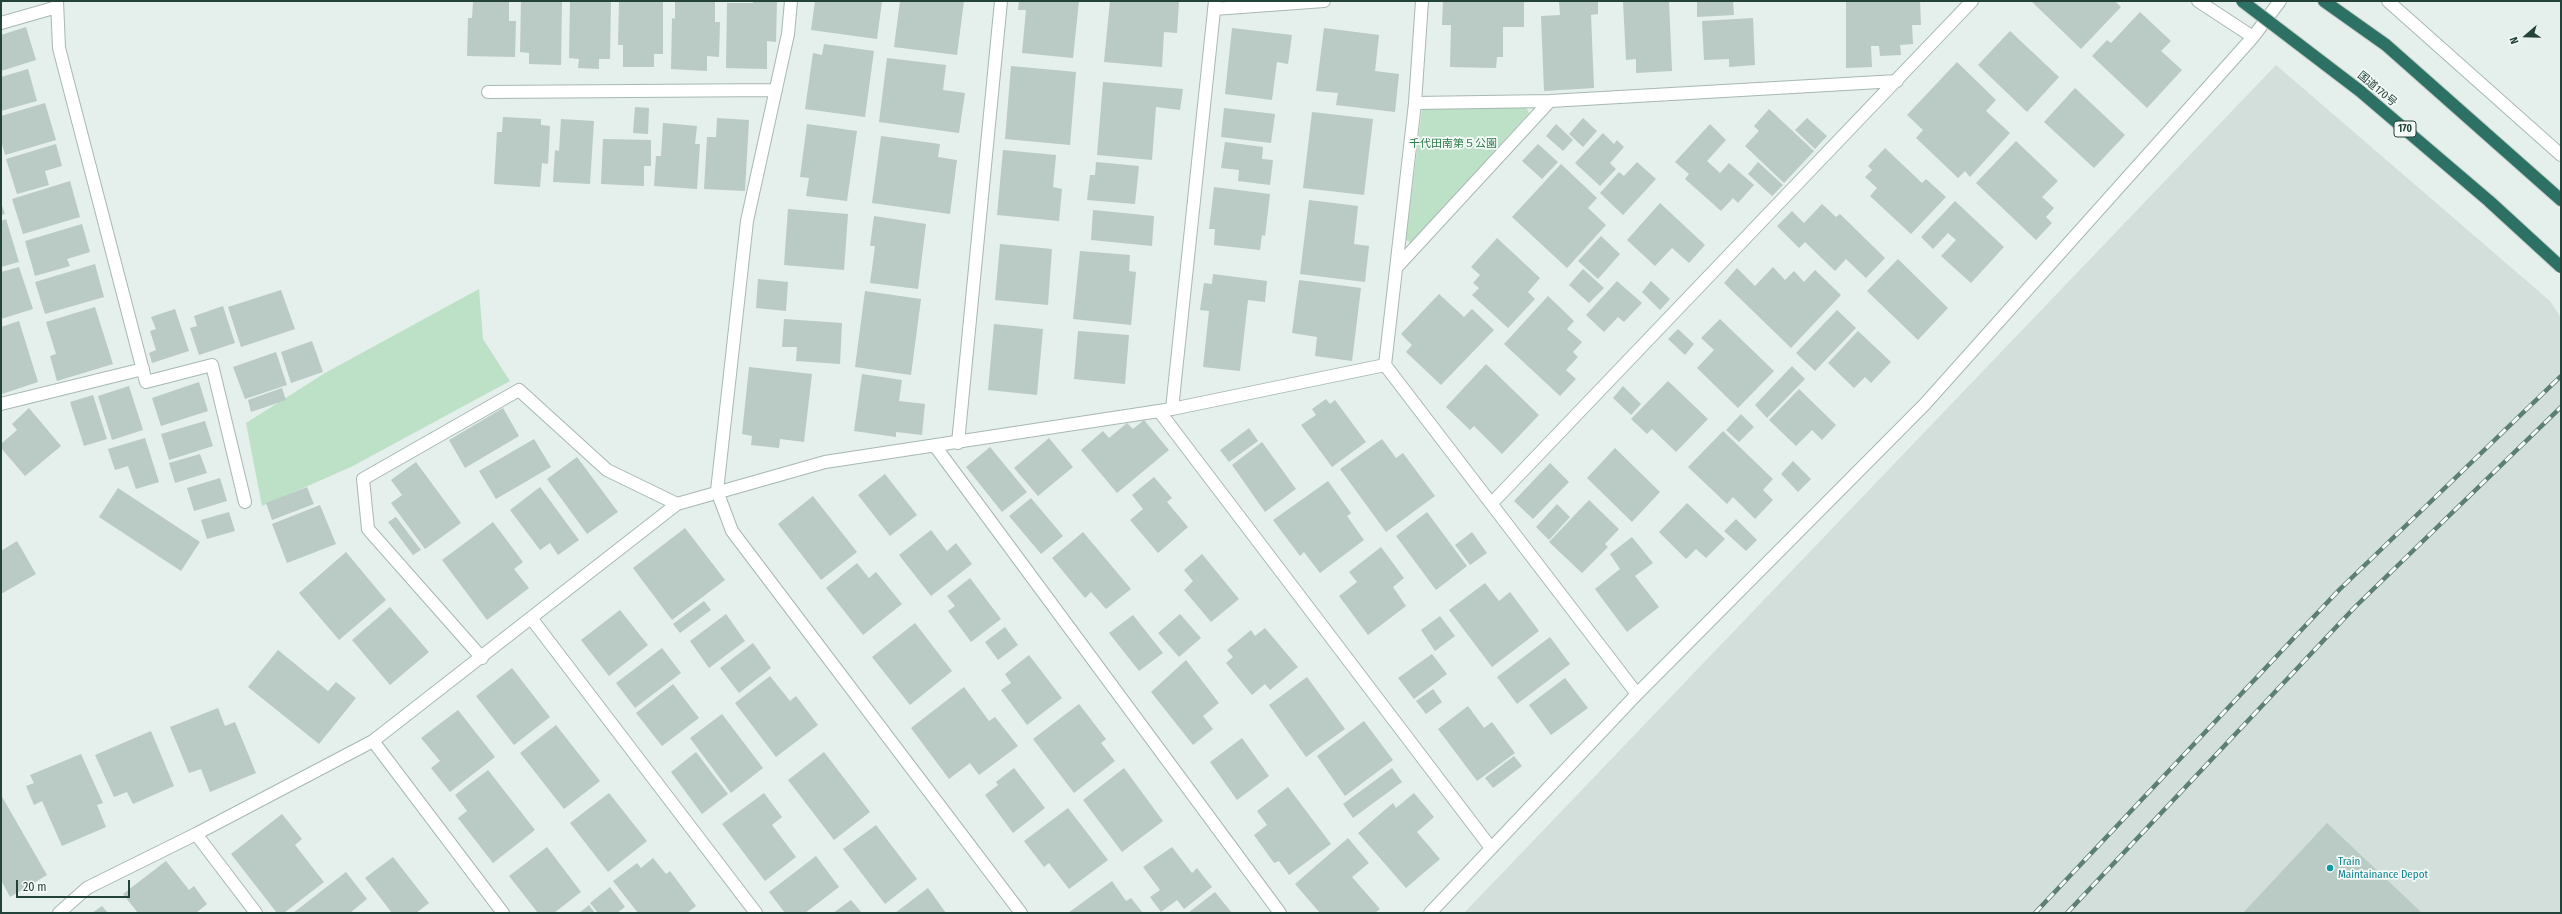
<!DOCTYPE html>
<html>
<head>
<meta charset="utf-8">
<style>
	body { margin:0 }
	#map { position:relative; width:2562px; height:914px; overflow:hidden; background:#e5efeb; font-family:"Fira Sans Condensed",sans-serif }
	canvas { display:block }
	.frame { position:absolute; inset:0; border:2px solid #23433a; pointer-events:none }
	.north { position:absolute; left:2506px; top:16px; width:40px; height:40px; -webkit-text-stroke:3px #f6fbf9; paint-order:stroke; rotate:250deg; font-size:11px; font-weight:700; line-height:16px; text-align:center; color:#23433a }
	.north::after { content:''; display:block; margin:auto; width:14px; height:18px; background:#23433a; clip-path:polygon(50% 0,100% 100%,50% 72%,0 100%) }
	.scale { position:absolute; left:16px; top:880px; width:114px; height:18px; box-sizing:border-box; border:2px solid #23433a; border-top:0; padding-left:5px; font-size:12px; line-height:14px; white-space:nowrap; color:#23433a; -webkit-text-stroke:3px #f6fbf9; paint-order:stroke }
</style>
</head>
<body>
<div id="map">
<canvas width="2562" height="914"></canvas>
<div class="frame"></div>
<div class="north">N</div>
<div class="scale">20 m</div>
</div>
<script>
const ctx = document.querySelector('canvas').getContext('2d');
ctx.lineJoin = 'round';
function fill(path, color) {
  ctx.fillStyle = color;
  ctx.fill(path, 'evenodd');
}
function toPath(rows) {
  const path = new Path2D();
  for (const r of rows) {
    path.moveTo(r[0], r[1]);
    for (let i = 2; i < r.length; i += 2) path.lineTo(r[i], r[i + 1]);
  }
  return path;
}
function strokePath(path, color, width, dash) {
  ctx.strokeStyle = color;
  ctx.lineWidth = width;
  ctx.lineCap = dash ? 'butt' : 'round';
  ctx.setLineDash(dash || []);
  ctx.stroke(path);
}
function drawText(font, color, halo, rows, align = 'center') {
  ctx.font = font + ' "Fira Sans Condensed","Noto Sans JP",sans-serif';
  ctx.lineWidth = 3.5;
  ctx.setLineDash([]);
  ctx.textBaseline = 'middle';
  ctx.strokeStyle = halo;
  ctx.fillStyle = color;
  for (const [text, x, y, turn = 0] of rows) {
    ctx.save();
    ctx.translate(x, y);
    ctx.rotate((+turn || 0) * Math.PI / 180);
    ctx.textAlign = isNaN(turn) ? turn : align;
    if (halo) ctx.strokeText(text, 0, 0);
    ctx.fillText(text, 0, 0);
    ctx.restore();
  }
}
fill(toPath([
	[2276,65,2550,301,2561,318,2561,913,1464,913]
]), '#d3dfda');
fill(toPath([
	[1526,107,1529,113,1411,243,1406,240,1422,109],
	[479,289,483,339,510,381,351,467,262,506,246,423,325,373]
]), '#bde1c7');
fill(toPath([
	[473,1,509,1,509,21,516,21,515,57,467,56,468,18,472,18],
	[521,1,562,1,561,65,529,64,529,53,520,52],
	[570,1,611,1,610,59,599,59,599,69,578,68,579,59,569,58],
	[619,1,663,1,663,54,654,54,654,67,623,67,623,45,618,45],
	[675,1,715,2,715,22,720,22,719,57,707,56,707,71,671,69,672,18,675,19],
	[753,1,777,1,776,42,767,41,767,69,726,68,727,3,753,3],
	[815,1,882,1,877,39,811,30],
	[900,1,964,1,957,55,894,47],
	[1019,1,1079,1,1073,58,1022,53,1026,10,1018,10],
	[1110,1,1179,1,1177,33,1164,32,1162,67,1104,62],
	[1443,1,1524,1,1524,27,1503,27,1503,57,1497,57,1496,68,1450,67,1451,25,1442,25],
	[1559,1,1598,1,1598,14,1591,15,1594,88,1544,91,1541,16,1560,15],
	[1623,1,1669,1,1672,71,1636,73,1636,59,1626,60],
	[1697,1,1733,1,1734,15,1697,17],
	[1846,1,1920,1,1921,25,1912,25,1913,44,1900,45,1901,55,1880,56,1879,46,1871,46,1872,67,1846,68],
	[2031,1,2115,1,2121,7,2081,49],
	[2140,12,2171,41,2161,51,2182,70,2147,108,2092,56,2107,40,2111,43],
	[1753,18,1755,65,1729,67,1729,59,1704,60,1702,21],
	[26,27,36,60,1,71,1,35],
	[1232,28,1292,35,1288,64,1277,62,1272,100,1225,94],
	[1324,28,1379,35,1375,71,1399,74,1395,112,1336,105,1338,93,1316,91],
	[2010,31,2059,77,2027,112,1978,65],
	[824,44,874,51,865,117,805,109,813,53,822,55],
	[887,58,946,65,943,90,965,93,959,133,879,122],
	[1957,62,1996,100,1986,111,2010,133,1970,177,1965,171,1958,178,1916,138,1923,130,1907,115],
	[1011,66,1076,72,1070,145,1005,139],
	[28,69,37,101,1,111,1,77],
	[1103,82,1183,89,1180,110,1156,107,1152,160,1097,155],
	[2075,88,2125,135,2094,168,2044,122],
	[45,103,56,140,5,155,1,140,1,116],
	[635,107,649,108,648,134,633,133],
	[1224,108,1275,114,1271,143,1221,137],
	[1769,109,1814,151,1784,183,1745,146,1759,131,1754,126],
	[1312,112,1373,119,1364,195,1303,188],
	[503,117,541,119,541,125,550,126,548,164,542,163,540,187,494,184,497,132,502,132],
	[717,118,749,120,745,191,704,189,707,137,716,137],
	[1583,118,1597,131,1583,147,1569,134],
	[1807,118,1827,136,1815,149,1795,130],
	[561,119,594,121,590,184,553,182,555,150,559,151],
	[663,123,697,126,695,144,700,144,697,189,654,186,656,156,661,156],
	[807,124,857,131,847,201,806,196,809,178,800,177],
	[1556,124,1573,140,1563,151,1546,136],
	[1710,124,1726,140,1707,161,1720,173,1729,163,1754,185,1738,203,1733,198,1721,211,1685,179,1689,174,1675,162],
	[1603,133,1614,144,1617,140,1624,147,1610,163,1616,169,1600,186,1575,163],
	[881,136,940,144,938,157,957,160,950,214,872,203],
	[603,139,651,140,651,166,644,166,644,186,601,184],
	[2016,141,2058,181,2042,197,2054,208,2046,217,2052,223,2036,240,1976,183],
	[1225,142,1263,147,1262,159,1273,160,1270,185,1238,181,1239,170,1221,168],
	[56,144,62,166,45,171,49,185,17,194,6,159],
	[1538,144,1558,162,1542,179,1522,161],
	[1885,148,1922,183,1926,179,1946,197,1911,234,1870,196,1877,188,1865,177,1872,170,1868,166],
	[1003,150,1056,155,1053,187,1062,189,1059,221,997,215],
	[1096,162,1139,166,1135,204,1087,200,1090,175,1095,175],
	[1637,162,1656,179,1623,215,1600,193,1619,172,1624,176],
	[1758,162,1783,185,1772,196,1748,174],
	[1561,164,1597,198,1588,208,1606,225,1567,268,1512,217],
	[70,181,80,217,23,234,12,199],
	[1214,187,1270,194,1265,236,1262,235,1260,250,1214,245,1215,229,1209,229],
	[1309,200,1358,206,1354,244,1369,246,1365,282,1300,274],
	[1955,201,2004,247,1971,283,1941,256,1956,240,1948,233,1933,249,1921,237],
	[1,203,5,214,1,215],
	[1660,203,1705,245,1689,263,1672,248,1655,266,1627,240],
	[1822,204,1836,217,1840,214,1885,258,1866,278,1846,259,1835,271,1805,242,1799,248,1777,226,1792,211,1804,223],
	[788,209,848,214,844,270,784,265],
	[1093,210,1154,216,1152,246,1091,240],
	[874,216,926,224,918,289,870,283,875,246,870,246],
	[6,219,19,262,1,267,1,221],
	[82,224,90,252,67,259,70,266,35,276,25,241],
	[1601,236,1620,254,1598,279,1578,261],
	[1497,238,1540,278,1528,292,1535,299,1508,328,1472,295,1479,288,1473,283,1480,275,1471,267],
	[1000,244,1052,249,1048,305,995,300],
	[1080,251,1130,255,1129,271,1136,272,1131,325,1073,319],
	[1898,259,1948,308,1918,340,1867,291],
	[95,264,104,297,45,314,35,282],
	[19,267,33,309,1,319,1,272],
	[1773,267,1785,280,1794,271,1804,282,1815,270,1841,295,1791,348,1724,283,1737,268,1755,286],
	[1583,269,1604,288,1589,303,1569,285],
	[1213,274,1267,281,1265,302,1248,300,1240,371,1203,367,1209,311,1200,310,1204,283,1212,284],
	[758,279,788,282,786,311,756,308],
	[1299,280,1361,288,1352,361,1315,356,1317,337,1292,333],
	[1617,281,1642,303,1624,322,1618,317,1604,332,1586,315],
	[1651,281,1670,299,1660,310,1642,292],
	[281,290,295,329,241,347,228,307],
	[865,291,921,299,911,375,855,367],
	[1439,294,1464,317,1472,309,1494,330,1441,385,1406,352,1412,345,1401,334],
	[1548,296,1574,321,1567,329,1582,342,1573,352,1578,357,1566,370,1576,379,1560,396,1504,344],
	[223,306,235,343,199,355,190,328,197,326,194,316],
	[95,307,113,364,57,381,50,356,56,354,46,322],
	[175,309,189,351,152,363,149,353,156,350,150,331,156,329,151,317],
	[1837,310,1856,328,1815,371,1796,353],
	[784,319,842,323,840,364,796,361,797,347,782,347],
	[1720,319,1774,371,1738,408,1697,368,1714,350,1701,338],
	[19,321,38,382,2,394,1,327],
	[994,324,1043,329,1037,395,988,390],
	[1678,329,1694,344,1685,355,1668,339],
	[1078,331,1129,335,1125,384,1074,379],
	[1858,331,1891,362,1871,383,1865,377,1854,388,1828,363],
	[312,341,323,372,291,383,281,352],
	[276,352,287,385,245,399,233,367],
	[1486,364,1539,415,1502,454,1474,426,1470,430,1446,407],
	[1792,366,1805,379,1767,418,1755,405],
	[749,367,812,374,804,442,780,439,779,448,751,445,752,436,742,434],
	[862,374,902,380,899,401,925,404,922,435,896,432,896,437,854,431],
	[1668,381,1708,419,1676,452,1652,429,1647,434,1631,419],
	[199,382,208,411,161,426,152,398],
	[129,386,143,430,112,440,98,396],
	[1623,386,1641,404,1631,415,1613,398],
	[282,388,286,400,251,412,248,400],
	[1799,389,1836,425,1822,440,1812,430,1796,446,1769,420],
	[93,395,107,439,84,446,70,402],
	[1326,399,1330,404,1335,400,1366,442,1332,467,1301,425,1316,415,1312,409],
	[29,408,61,446,25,476,1,448,1,444,17,430,12,424],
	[503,408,519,436,465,468,449,440],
	[1741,414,1754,427,1739,442,1726,430],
	[1144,420,1169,450,1117,493,1081,450,1103,431,1109,438,1127,423,1133,429],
	[205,421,213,446,169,460,161,434],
	[1249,428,1258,441,1229,462,1220,450],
	[1723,431,1773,479,1763,490,1773,500,1755,519,1733,497,1727,504,1688,467],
	[145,438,159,482,136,489,128,466,115,470,108,449],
	[1049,438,1073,467,1038,496,1014,468],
	[534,439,551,467,496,499,479,471],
	[1382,439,1396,458,1403,453,1435,496,1386,532,1340,469],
	[1262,442,1296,489,1265,512,1232,465],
	[990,447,1027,492,1002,512,966,467],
	[1615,448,1660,492,1632,522,1587,478],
	[200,454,207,473,175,483,169,463],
	[577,457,618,512,587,534,547,479],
	[1793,461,1811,479,1798,492,1781,474],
	[416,462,461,523,425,549,391,503,402,495,391,480],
	[1550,463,1569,482,1533,519,1514,501],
	[885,474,917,515,890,536,858,495],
	[1154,477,1172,498,1167,502,1188,527,1158,553,1130,520,1143,509,1132,495],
	[220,478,227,501,194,511,187,488],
	[1328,481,1351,513,1347,516,1364,540,1320,573,1304,552,1300,556,1273,520],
	[307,487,314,504,272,520,266,503],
	[540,487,579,540,558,555,550,543,540,550,510,510],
	[118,488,200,542,181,571,99,517],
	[813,496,857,552,821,580,778,524],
	[1031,498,1063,536,1041,554,1009,516],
	[1589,500,1619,529,1605,544,1608,547,1582,573,1549,542],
	[1687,503,1725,539,1706,558,1696,549,1686,559,1659,532],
	[1557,504,1570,517,1549,540,1536,527],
	[320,505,336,544,287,563,272,524],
	[229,512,235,531,207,539,201,520],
	[1427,512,1467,566,1436,590,1396,536],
	[396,517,421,550,413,555,388,522],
	[1736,519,1757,540,1746,551,1724,531],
	[493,522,523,562,514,569,529,588,487,620,442,560],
	[685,528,725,580,672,620,633,568],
	[931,530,947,551,956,543,972,564,931,596,899,555],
	[1083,532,1131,589,1106,609,1091,592,1085,598,1052,558],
	[1472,532,1487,553,1470,565,1455,545],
	[1632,537,1653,563,1635,576,1659,607,1627,632,1595,589,1620,569,1610,554],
	[17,541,36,574,1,594,1,551],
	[1381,547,1404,578,1393,587,1406,606,1368,635,1339,596,1357,582,1349,572],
	[346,552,386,600,339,640,299,593],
	[1202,554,1239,599,1211,622,1184,590,1193,581,1184,570],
	[857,563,869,578,876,572,902,604,863,635,826,588],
	[970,578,1001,619,971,642,948,611,955,606,947,596],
	[1485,583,1499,601,1510,592,1539,631,1492,667,1449,610],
	[704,601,711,610,680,633,673,624],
	[390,607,429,652,390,685,352,640],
	[620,610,648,645,609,676,581,640],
	[726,614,745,641,709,668,690,641],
	[1180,614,1201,638,1179,657,1158,633],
	[1133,615,1163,653,1139,671,1109,633],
	[1440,616,1455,636,1435,651,1421,630],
	[915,623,952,671,910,705,872,657],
	[1005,627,1018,645,998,660,985,642],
	[1265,628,1298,667,1270,690,1265,684,1252,695,1226,663,1233,657,1227,650,1251,630,1255,636],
	[1550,637,1570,664,1517,704,1497,677],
	[753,643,771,668,739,693,720,668],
	[662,648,681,673,635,708,616,683],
	[278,650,328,691,336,682,356,698,319,744,248,687],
	[1432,654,1447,674,1414,699,1398,678],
	[1029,655,1062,698,1027,725,1001,690,1011,683,1005,674],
	[1186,660,1219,703,1203,716,1213,729,1193,745,1151,692],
	[512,668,550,717,514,745,476,696],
	[770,676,790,701,796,696,818,725,776,757,735,703],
	[1307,677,1345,729,1306,757,1269,705],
	[1565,678,1588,708,1551,735,1529,705],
	[673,684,699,718,662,746,636,713],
	[964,687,989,721,995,717,1018,746,979,775,970,763,949,779,911,728],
	[1433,689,1442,702,1426,714,1416,701],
	[1079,704,1106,739,1101,743,1115,761,1074,793,1033,739],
	[1468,706,1484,728,1492,722,1515,753,1477,781,1438,729],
	[218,708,225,726,235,722,256,773,210,792,201,769,189,773,170,727],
	[458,710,495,757,450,792,431,768,440,761,421,738],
	[722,714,763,768,731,793,690,738],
	[1364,721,1393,760,1345,796,1317,756],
	[556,725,600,781,564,809,520,753],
	[151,731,174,786,133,804,127,792,114,797,95,755],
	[1242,738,1269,776,1237,800,1210,762],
	[696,752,728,794,702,814,671,772],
	[824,752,870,812,834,840,788,780],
	[81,754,103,803,97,805,106,827,62,846,42,801,34,805,26,786,34,783,30,775],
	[1514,756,1522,766,1493,788,1485,778],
	[1014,768,1045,808,1013,833,985,795,998,785,996,782],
	[1124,768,1163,821,1122,852,1083,800],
	[1392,768,1402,782,1353,818,1343,804],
	[488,770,535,830,493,863,458,818,467,811,455,795],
	[1288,787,1331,844,1289,875,1279,861,1274,863,1254,835,1267,825,1257,811],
	[609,793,647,841,608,872,570,823],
	[764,793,782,817,772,825,796,857,765,881,722,824],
	[1414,793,1434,817,1417,832,1440,859,1406,888,1358,833,1393,803,1396,808],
	[1,795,47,875,10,897,1,880],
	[1068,808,1108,860,1069,889,1049,863,1044,867,1024,841],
	[282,814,302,839,295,845,324,882,284,913,277,913,231,854],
	[2327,823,2422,913,2243,913],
	[876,825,917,879,885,904,843,849],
	[1348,838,1369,863,1352,877,1380,909,1375,913,1320,913,1295,884],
	[547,847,581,892,554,913,538,913,509,876],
	[1172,847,1192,873,1197,868,1212,887,1184,909,1177,900,1161,912,1150,897,1160,890,1143,867],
	[816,856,839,887,805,913,785,913,769,892],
	[393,857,429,903,416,913,392,913,365,878],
	[653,858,666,874,670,871,696,906,687,913,638,913,613,881,637,863,641,868],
	[166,861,189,890,194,886,207,904,196,913,138,913,123,894],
	[346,872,367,899,350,913,293,913],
	[1112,881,1126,901,1131,898,1143,913,1068,913],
	[610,887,625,907,617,913,598,913,590,903],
	[928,888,946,913,895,913],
	[1215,892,1232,913,1188,913],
	[851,900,862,913,833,913],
	[589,905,595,913,579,913],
	[102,906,108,913,92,913]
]), '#bacac4');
const minor = toPath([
	[57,1,59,48,146,382,212,365,245,502],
	[791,1,788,34,747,221,717,491,732,531,1021,913],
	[2198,1,2253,37],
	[2388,1,2561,155],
	[1214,9,1324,1],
	[1,23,57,7],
	[488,92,776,90],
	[1415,103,1550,101,1897,81],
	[1396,268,1550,101],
	[1385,365,1415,103,1422,1],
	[1,404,143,369],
	[1172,409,1215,1],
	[1159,411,1491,848],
	[958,443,1001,1],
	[935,446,1280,913],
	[1492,503,1972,1],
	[531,618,756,913],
	[482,658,368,529,363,479,519,390,607,470,677,504],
	[373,741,503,913],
	[196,834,256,913],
	[59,913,87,888,196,834,373,741,677,504,825,462,1172,409,1385,365,1637,694],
	[1430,913,1637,694,1925,404,2253,37,2280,1]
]);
const highway = toPath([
	[2324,1,2386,45,2561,200]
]);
strokePath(minor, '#a7b8b2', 14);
strokePath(highway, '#c1cac8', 14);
strokePath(minor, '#fff', 12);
strokePath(highway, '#2c7163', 12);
const rail = toPath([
	[2035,913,2339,590,2561,376],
	[2067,913,2355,607,2561,407]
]);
strokePath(rail, '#5d7e75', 4.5);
strokePath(rail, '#f6fbf9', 3, [9]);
const highwayBridge = toPath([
	[2242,1,2360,91,2489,201,2561,267]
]);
strokePath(highwayBridge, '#c1cac8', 14, []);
strokePath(highwayBridge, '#2c7163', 12);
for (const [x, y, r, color] of [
	[2330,868,4,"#0f9aa8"]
]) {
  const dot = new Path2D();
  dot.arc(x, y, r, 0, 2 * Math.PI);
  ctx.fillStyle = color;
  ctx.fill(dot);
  strokePath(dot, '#f6fbf9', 1.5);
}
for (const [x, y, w] of [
	[2405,129,22]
]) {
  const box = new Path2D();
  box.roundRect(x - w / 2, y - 8, w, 16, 3);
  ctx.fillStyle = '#f6fbf9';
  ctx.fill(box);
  strokePath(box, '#23433a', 1);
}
drawText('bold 10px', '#23433a', null, [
	["170",2405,129]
]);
drawText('11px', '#23433a', '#f6fbf9', [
	["国道170号",2377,89,40]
]);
drawText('11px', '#2a7c49', '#f6fbf9', [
	["千代田南第５公園",1453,144]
]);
drawText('11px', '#0d838f', '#f6fbf9', [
	["Train",2338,862],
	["Maintainance Depot",2338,875]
], 'left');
</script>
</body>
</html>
